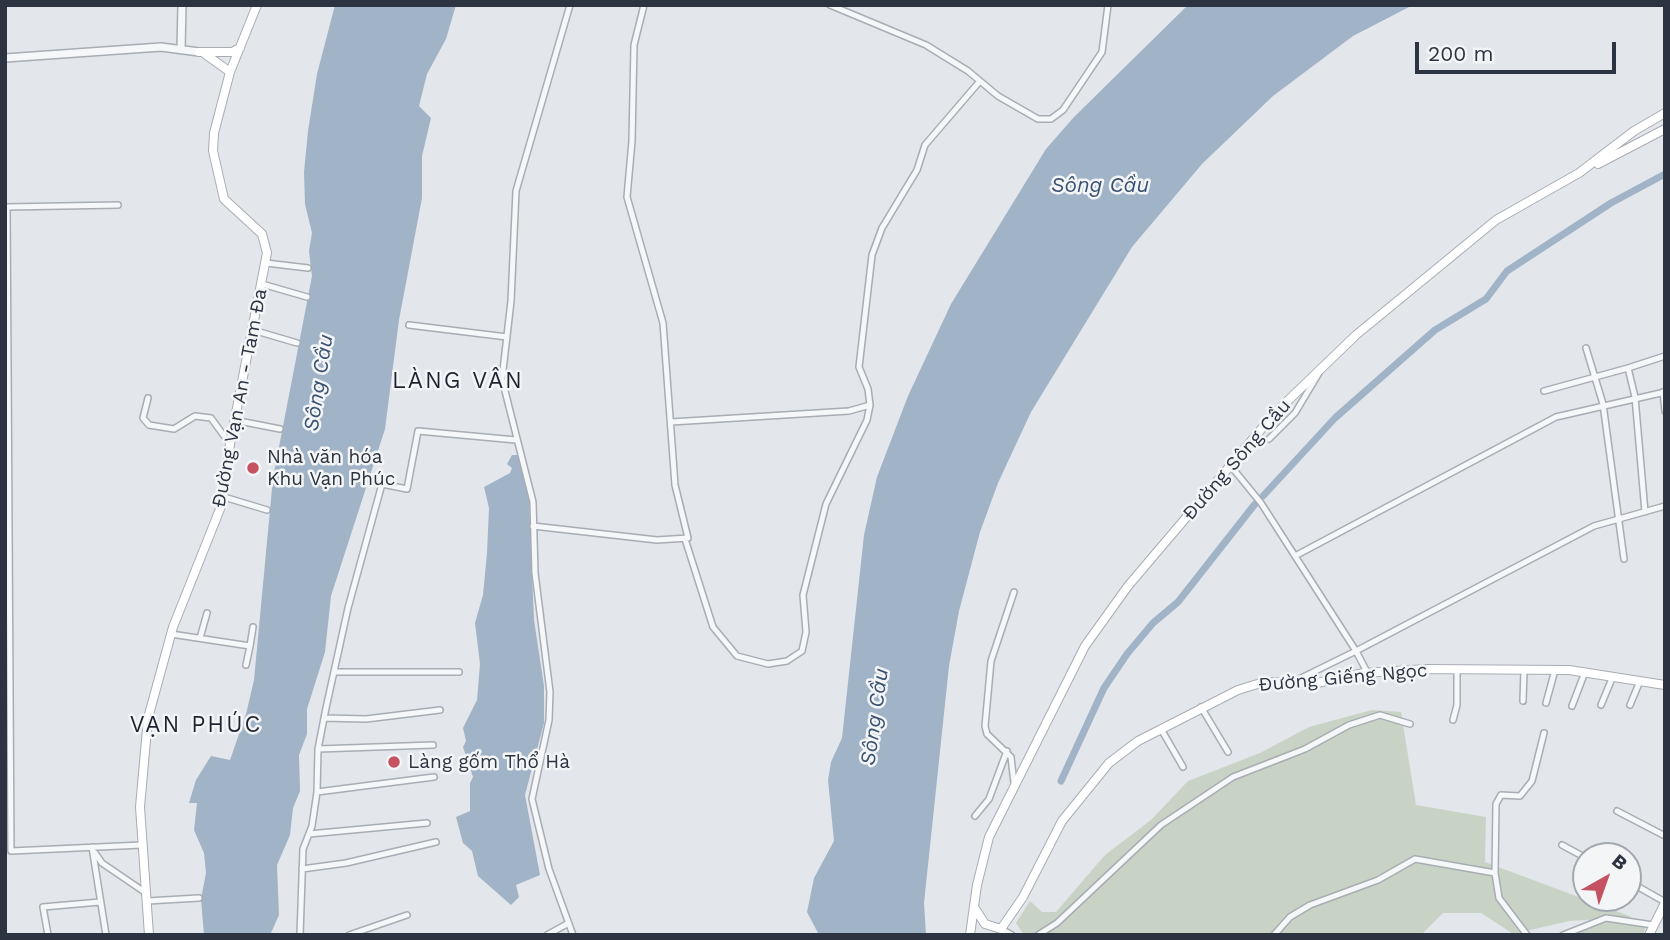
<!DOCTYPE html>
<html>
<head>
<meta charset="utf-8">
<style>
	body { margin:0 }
	#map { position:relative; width:1670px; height:940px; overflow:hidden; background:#e3e6ea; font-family:"Work Sans",sans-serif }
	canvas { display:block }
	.frame { position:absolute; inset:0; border:7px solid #2c3341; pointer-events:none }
	.north { position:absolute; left:1572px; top:842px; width:70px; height:70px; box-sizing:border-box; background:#f3f5f7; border:2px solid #a3a7ae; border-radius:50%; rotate:40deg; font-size:19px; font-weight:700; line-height:28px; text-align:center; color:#2c3341 }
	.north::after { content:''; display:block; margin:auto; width:24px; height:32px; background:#c55261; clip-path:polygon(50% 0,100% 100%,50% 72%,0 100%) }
	.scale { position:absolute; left:1415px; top:42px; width:201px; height:32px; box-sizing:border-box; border:4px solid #2c3341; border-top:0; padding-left:9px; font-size:21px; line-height:24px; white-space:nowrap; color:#2c3341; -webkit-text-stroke:5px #f3f5f7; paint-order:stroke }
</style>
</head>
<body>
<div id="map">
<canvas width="1670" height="940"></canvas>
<div class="frame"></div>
<div class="north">B</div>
<div class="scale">200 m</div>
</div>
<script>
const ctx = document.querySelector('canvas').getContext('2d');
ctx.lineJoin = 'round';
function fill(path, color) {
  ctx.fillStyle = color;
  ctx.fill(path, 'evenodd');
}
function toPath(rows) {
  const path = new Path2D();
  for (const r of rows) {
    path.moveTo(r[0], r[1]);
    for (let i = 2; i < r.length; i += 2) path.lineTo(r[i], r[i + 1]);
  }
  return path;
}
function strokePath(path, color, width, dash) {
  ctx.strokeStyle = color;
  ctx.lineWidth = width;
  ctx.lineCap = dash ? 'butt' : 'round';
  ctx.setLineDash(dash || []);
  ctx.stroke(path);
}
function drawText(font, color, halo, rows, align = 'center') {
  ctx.font = font + ' "Work Sans",sans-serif';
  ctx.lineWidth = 5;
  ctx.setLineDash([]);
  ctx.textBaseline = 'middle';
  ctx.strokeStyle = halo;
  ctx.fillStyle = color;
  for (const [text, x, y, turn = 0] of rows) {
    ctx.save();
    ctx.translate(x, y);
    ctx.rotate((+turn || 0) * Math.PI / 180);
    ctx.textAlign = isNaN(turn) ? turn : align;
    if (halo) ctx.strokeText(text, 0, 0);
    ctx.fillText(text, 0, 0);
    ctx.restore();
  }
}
fill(toPath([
	[1372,710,1401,712,1416,805,1486,817,1485,862,1632,917,1569,921,1526,931,1527,935,1515,935,1481,913,1443,913,1421,935,1024,935,1016,923,1030,901,1042,912,1056,912,1105,855,1151,820,1188,781,1260,753,1309,727],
	[1613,920,1646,927,1643,935,1569,935,1599,922]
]), '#c8d3c5');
fill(toPath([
	[335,5,456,5,446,39,427,74,419,106,431,118,422,156,422,198,399,320,385,429,331,596,325,652,307,709,307,734,299,755,300,791,293,808,290,835,277,865,279,915,270,935,204,935,201,899,206,873,204,853,194,830,197,803,189,803,196,780,211,756,230,760,246,714,254,680,273,478,312,276,309,251,312,233,305,204,304,172,308,131,317,74],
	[1188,5,1413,5,1353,36,1273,96,1202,164,1132,247,1031,412,998,483,980,532,959,611,949,666,924,903,926,935,819,935,807,912,814,878,834,841,828,780,831,762,842,738,864,535,877,477,908,396,951,304,1046,149,1074,117],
	[512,455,517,455,521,462,529,500,534,620,544,686,544,723,525,795,540,875,516,885,519,897,511,905,478,876,472,851,463,843,456,817,470,811,470,783,473,777,463,747,466,741,463,728,477,700,480,664,475,623,483,595,487,553,489,508,484,487,510,473,512,468,507,464]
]), '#a1b3c7');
strokePath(toPath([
	[1263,496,1335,418,1435,330,1486,299,1507,271,1611,203,1665,174],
	[1061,781,1104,688,1127,654,1153,623,1178,602,1255,504]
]), '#a1b3c7', 7);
const minor = toPath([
	[570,5,516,191,511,301,502,379,533,502,535,573,550,692,549,720,532,799,549,869,573,935],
	[830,5,926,45,968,71,998,96,1038,119,1051,119,1063,110,1102,52,1108,5],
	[118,205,7,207,11,851,142,845],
	[266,263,308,268],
	[262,284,307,297],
	[409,325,507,337],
	[253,330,297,343],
	[1586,348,1603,404,1624,559],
	[1628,368,1665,356],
	[1544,391,1628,368,1635,397,1645,512],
	[1663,392,1665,411],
	[148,398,143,418,149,425,174,429,195,416,211,418,230,444],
	[234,420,280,429],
	[671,422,849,411,870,405],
	[1269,439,1295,413,1319,373],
	[1230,465,1261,503,1356,651,1295,681],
	[224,497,267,510],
	[533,526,657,540,688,538,675,485,663,323,627,197,632,141,634,45,644,5],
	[685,539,713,627,737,656,768,664,787,661,802,651,806,632,803,595,826,504,867,420,870,405,868,389,859,367,872,255,882,228,917,170,925,145,980,81],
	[1295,556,1556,417,1665,392],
	[1014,592,991,661,985,726,987,734,1011,757,1014,783],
	[171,634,250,646,253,627],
	[200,638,207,613],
	[246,665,250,646],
	[336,672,459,672],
	[1367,672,1356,651,1594,526,1665,506],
	[1523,701,1524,670],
	[1546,703,1555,670],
	[1601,705,1613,676],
	[1630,705,1640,681],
	[1572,706,1585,672],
	[1201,707,1228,752],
	[324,718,366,719,440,710],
	[1453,720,1457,705,1457,669],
	[1161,729,1183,767],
	[318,749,433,745],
	[317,792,318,749,326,708,348,608,382,484,407,489,418,431,516,440],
	[1617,811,1665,836],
	[975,816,989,799,1007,751],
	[309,834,427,823],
	[1562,845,1586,858],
	[92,847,106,935],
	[95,853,102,863,146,893],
	[302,869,346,863,436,842],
	[1628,881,1665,902],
	[147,901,199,898],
	[1001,929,1012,935],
	[48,935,43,907,100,902],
	[300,935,303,849,312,826,317,792,434,777],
	[349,935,407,915],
	[547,935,567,924],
	[1038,935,1057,923,1161,825,1233,777,1305,749,1349,725,1380,715,1410,724],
	[1274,935,1290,917,1310,905,1378,880,1415,859,1495,873],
	[1527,935,1499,898,1495,873,1496,804,1501,795,1520,796,1532,781,1544,733],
	[1563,935,1606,918,1653,925]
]);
const tertiary = toPath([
	[181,49,182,5],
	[5,58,161,47,199,52]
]);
const secondary = toPath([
	[199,52,232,52,240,48],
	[205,54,230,72],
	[1598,164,1665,129],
	[974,907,985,924,1001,929,1023,897,1062,821,1109,763,1138,741,1238,690,1264,682,1317,683,1364,673,1427,669,1569,670,1665,685],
	[149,935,140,807,148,718,173,627,222,504,230,444,267,253,262,234,224,199,213,151,214,133,230,72,257,5],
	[970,935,977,885,989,837,1085,646,1128,586,1275,413,1356,335,1496,220,1579,173,1634,131,1665,113],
	[1649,935,1665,903]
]);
strokePath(minor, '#a8adb4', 8);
strokePath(tertiary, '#a8adb4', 10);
strokePath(secondary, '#a8adb4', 10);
strokePath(minor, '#f5f7f9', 5);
strokePath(tertiary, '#f5f7f9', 7);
strokePath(secondary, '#fff', 8);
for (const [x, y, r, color] of [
	[253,468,7,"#c55261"],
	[394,762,7,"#c55261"]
]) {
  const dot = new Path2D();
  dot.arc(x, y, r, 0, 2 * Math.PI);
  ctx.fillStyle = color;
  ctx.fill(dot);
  strokePath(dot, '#f3f5f7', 2.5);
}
drawText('19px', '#2c3341', '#f3f5f7', [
	["Đường Vạn An - Tam Đa",240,398,-79],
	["Đường Sông Cầu",1237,460,-49],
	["Đường Giếng Ngọc",1343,678,-5]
]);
drawText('19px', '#2c3341', '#f3f5f7', [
	["Nhà văn hóa",267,457],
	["Khu Vạn Phúc",267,479],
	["Làng gốm Thổ Hà",408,762]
], 'left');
drawText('italic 21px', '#395172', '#f3f5f7', [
	["Sông Cầu",1100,186],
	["Sông Cầu",319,383,-81],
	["Sông Cầu",875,717,-82]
]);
ctx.letterSpacing = '2px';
drawText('23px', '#1e2432', '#f3f5f7', [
	["LÀNG VÂN",458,381],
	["VẠN PHÚC",196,725]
]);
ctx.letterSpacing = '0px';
</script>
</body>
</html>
